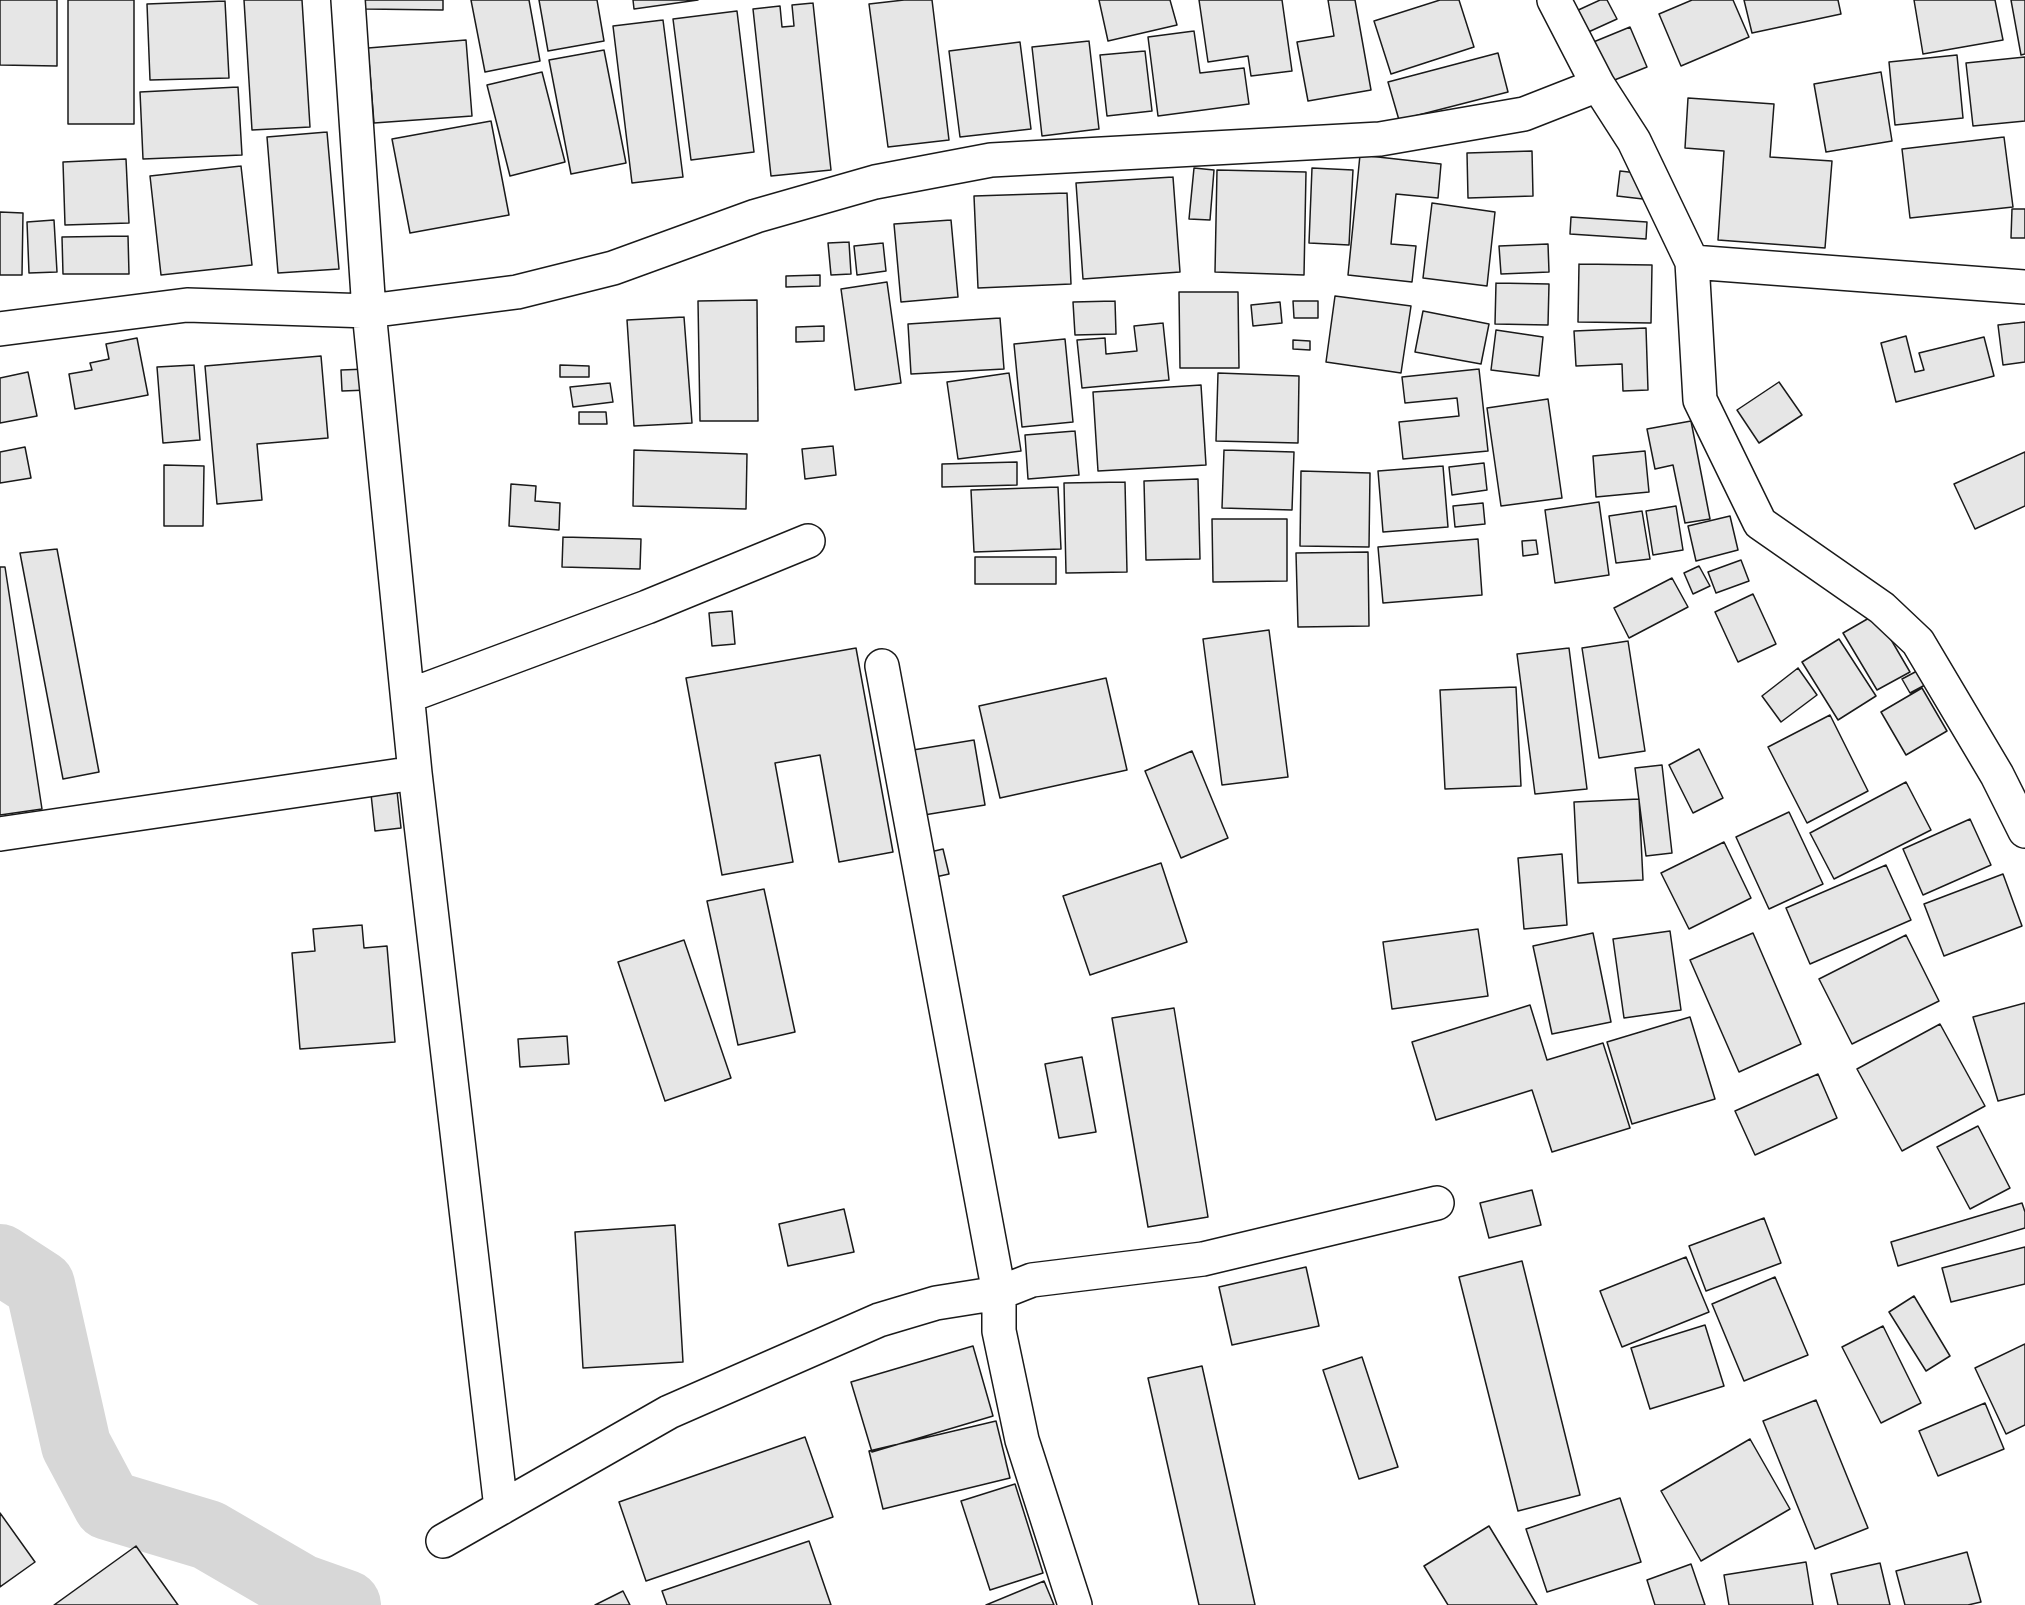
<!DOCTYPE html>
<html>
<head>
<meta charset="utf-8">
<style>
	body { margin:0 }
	canvas { display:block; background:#fff }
</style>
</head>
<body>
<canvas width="2025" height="1605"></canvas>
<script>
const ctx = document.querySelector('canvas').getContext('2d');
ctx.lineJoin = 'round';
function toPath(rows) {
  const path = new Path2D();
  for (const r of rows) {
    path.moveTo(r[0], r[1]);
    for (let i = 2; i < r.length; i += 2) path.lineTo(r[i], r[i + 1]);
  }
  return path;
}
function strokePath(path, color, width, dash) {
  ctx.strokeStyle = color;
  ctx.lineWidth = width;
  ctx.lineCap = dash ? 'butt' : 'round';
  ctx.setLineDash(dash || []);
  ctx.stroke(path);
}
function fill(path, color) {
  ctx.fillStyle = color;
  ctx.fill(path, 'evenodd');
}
strokePath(toPath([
	[0,1259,40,1285,76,1445,108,1505,208,1535,301,1589,346,1605]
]), '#d7d7d7', 70);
const building = toPath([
	[0,0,57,0,57,66,0,65,0,0],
	[68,0,134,0,134,124,68,124,68,0],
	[244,0,302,0,310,127,252,130,244,0],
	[365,0,443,0,443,10,365,9,365,0],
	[471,0,529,0,540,61,485,72,471,0],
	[539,0,597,0,604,41,548,51,539,0],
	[633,0,698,0,634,9,633,0],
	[904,0,932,0,949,140,888,147,869,4,904,0],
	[1099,0,1170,0,1177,25,1108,41,1099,0],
	[1199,0,1282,0,1292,71,1251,76,1248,56,1208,62,1199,0],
	[1328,0,1355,0,1371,90,1308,101,1297,42,1334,36,1328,0],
	[1440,0,1459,0,1474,47,1391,74,1374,21,1440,0],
	[1600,0,1607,0,1617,19,1584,34,1574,12,1600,0],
	[1692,0,1733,0,1749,37,1681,66,1659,14,1692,0],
	[1744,0,1838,0,1841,14,1752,33,1744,0],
	[1914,0,1995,0,2003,40,1923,54,1914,0],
	[2011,0,2025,0,2025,54,2021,55,2011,0],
	[225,1,229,78,150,80,147,4,225,1],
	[813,3,831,170,771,176,753,9,780,6,782,27,794,26,792,5,813,3],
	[737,11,754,152,691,160,673,19,737,11],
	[663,20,683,177,632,183,613,26,663,20],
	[1630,27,1647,67,1607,83,1591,43,1630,27],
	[1194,31,1200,73,1244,68,1249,104,1158,116,1148,37,1194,31],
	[466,40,472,116,374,123,368,48,466,40],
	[1089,41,1099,129,1042,136,1032,47,1089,41],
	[1020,42,1031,129,960,137,949,51,1020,42],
	[604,50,626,163,571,174,549,60,604,50],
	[1145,51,1152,111,1107,116,1100,55,1145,51],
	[1498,53,1508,92,1399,120,1388,82,1498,53],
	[1957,55,1963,118,1895,125,1889,62,1957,55],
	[2025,57,2025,121,1973,126,1966,63,2025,57],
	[542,72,565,162,510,176,487,85,542,72],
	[1881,72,1892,141,1826,152,1814,84,1881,72],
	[238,87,242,155,143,159,140,92,238,87],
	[1688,98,1774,104,1770,157,1832,161,1825,248,1718,240,1724,151,1685,148,1688,98],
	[491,121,509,215,410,233,392,139,491,121],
	[327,132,339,269,278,273,267,137,327,132],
	[2004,137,2013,207,1910,218,1902,149,2004,137],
	[1532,151,1533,196,1468,198,1467,153,1532,151],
	[1360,155,1441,164,1438,198,1396,194,1391,244,1416,246,1412,282,1348,275,1360,155],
	[126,159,129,223,65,225,63,162,126,159],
	[241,166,252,265,161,275,150,176,241,166],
	[1194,168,1214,170,1210,220,1189,219,1194,168],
	[1312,168,1353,170,1349,245,1309,243,1312,168],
	[1217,170,1306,172,1304,275,1215,272,1217,170],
	[1620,171,1646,174,1643,199,1617,196,1620,171],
	[1173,177,1180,272,1083,279,1076,183,1173,177],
	[1067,193,1071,284,978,288,974,196,1067,193],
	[1432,203,1495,212,1487,286,1423,278,1432,203],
	[2012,209,2025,209,2025,238,2011,238,2012,209],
	[0,212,23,213,22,275,0,275,0,212],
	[1571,217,1647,222,1646,239,1570,234,1571,217],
	[54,220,57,272,29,273,27,222,54,220],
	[951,220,958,297,901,302,894,224,951,220],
	[128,236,129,274,63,274,62,237,128,236],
	[849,242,851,274,831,275,828,243,849,242],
	[883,243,886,271,857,275,854,246,883,243],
	[1548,244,1549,272,1501,274,1499,246,1548,244],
	[1579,264,1652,265,1651,323,1578,322,1579,264],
	[820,275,820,286,786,287,786,276,820,275],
	[887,282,901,383,855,390,841,289,887,282],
	[1496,283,1549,284,1548,325,1495,324,1496,283],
	[1179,292,1238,292,1239,368,1180,368,1179,292],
	[1335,296,1411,306,1401,373,1326,362,1335,296],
	[757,300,758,421,700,421,698,301,757,300],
	[1115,301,1116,334,1075,335,1073,302,1115,301],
	[1293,301,1318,301,1318,318,1294,318,1293,301],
	[1280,302,1282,323,1253,326,1251,305,1280,302],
	[1423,311,1489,324,1481,364,1415,352,1423,311],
	[684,317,692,423,634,426,627,320,684,317],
	[1000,318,1004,369,911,374,908,324,1000,318],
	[2025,322,2025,362,2003,365,1998,325,2025,322],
	[1163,323,1169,380,1082,388,1077,340,1105,338,1106,354,1137,351,1134,326,1163,323],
	[824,326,824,341,796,342,796,327,824,326],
	[1646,328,1648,390,1623,391,1622,364,1576,366,1574,331,1646,328],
	[1496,330,1543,337,1539,376,1491,370,1496,330],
	[1906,336,1915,372,1924,370,1919,353,1984,337,1994,376,1896,402,1881,343,1906,336],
	[137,338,148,395,75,409,69,374,92,370,90,363,109,359,106,344,137,338],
	[1065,339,1073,422,1022,427,1014,344,1065,339],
	[1293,340,1310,341,1310,350,1293,349,1293,340],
	[321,356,328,438,257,444,262,500,217,504,205,366,321,356],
	[194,365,200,440,163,443,157,367,194,365],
	[560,365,589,366,589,377,560,377,560,365],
	[367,369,368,390,342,391,341,370,367,369],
	[1479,369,1488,451,1403,459,1399,422,1459,416,1457,398,1405,403,1402,377,1479,369],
	[28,372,37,416,0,423,0,378,28,372],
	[1009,373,1021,451,958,459,947,382,1009,373],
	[1218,373,1299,376,1298,443,1216,441,1218,373],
	[1779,382,1802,415,1759,443,1737,410,1779,382],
	[610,383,613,402,573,407,570,387,610,383],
	[1201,385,1206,465,1098,471,1093,392,1201,385],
	[1548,399,1562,498,1501,506,1487,408,1548,399],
	[579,412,606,412,607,424,579,424,579,412],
	[1691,421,1710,519,1685,523,1673,465,1655,469,1647,429,1691,421],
	[1075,431,1079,475,1028,479,1025,435,1075,431],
	[833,446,836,475,805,479,802,449,833,446],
	[25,447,31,478,0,483,0,452,25,447],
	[634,450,747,454,746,509,633,506,634,450],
	[1224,450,1294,452,1292,510,1222,508,1224,450],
	[1645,451,1649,492,1596,497,1593,456,1645,451],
	[2025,452,2025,506,1975,529,1954,484,2025,452],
	[1017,462,1017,485,942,487,942,464,1017,462],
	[1484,463,1487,490,1452,495,1449,467,1484,463],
	[164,465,204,466,203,526,164,526,164,465],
	[1443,466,1448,527,1383,532,1378,471,1443,466],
	[1301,471,1370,473,1369,547,1300,546,1301,471],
	[1198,479,1200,559,1146,560,1144,481,1198,479],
	[1125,482,1127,572,1066,573,1064,483,1125,482],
	[511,484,536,486,535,501,560,503,559,530,509,526,511,484],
	[1058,487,1061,549,974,552,971,490,1058,487],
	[1599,502,1609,575,1555,583,1545,510,1599,502],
	[1483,503,1485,524,1455,527,1453,506,1483,503],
	[1676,506,1683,550,1653,555,1646,511,1676,506],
	[1642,511,1650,559,1616,563,1609,516,1642,511],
	[1730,516,1738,550,1696,561,1688,526,1730,516],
	[1212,519,1287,519,1287,581,1213,582,1212,519],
	[563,537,641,539,640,569,562,567,563,537],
	[1478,539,1482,595,1383,603,1378,547,1478,539],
	[1536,540,1538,554,1523,556,1522,541,1536,540],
	[57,549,99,772,63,779,20,553,57,549],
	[1368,552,1369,626,1298,627,1296,553,1368,552],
	[975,557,1056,557,1056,584,975,584,975,557],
	[1741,560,1749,581,1716,593,1708,572,1741,560],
	[1699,566,1710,586,1693,594,1684,573,1699,566],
	[0,567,5,567,42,809,0,815,0,567],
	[1672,578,1688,607,1629,638,1614,608,1672,578],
	[1753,594,1776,644,1738,662,1715,612,1753,594],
	[732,611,735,644,712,646,709,613,732,611],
	[1876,614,1910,672,1877,690,1843,633,1876,614],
	[1269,630,1288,777,1222,785,1203,639,1269,630],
	[1839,639,1876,696,1838,720,1802,662,1839,639],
	[1628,641,1645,751,1599,758,1582,648,1628,641],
	[856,648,893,852,839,862,820,755,775,763,793,862,722,875,686,678,856,648],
	[1569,648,1587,789,1535,794,1517,654,1569,648],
	[1798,668,1817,695,1781,722,1762,696,1798,668],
	[1917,671,1925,685,1910,693,1902,679,1917,671],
	[1106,678,1127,770,1000,798,979,706,1106,678],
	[1516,687,1521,786,1445,789,1440,690,1516,687],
	[1922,688,1947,731,1906,755,1881,712,1922,688],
	[1830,715,1868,791,1807,823,1768,747,1830,715],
	[974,740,985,805,924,815,913,750,974,740],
	[1699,749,1723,798,1693,813,1669,765,1699,749],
	[1192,751,1228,838,1181,858,1145,771,1192,751],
	[1662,765,1672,853,1646,856,1635,768,1662,765],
	[1906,782,1931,830,1834,879,1810,833,1906,782],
	[397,791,401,828,375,831,371,794,397,791],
	[1639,799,1643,880,1578,883,1574,802,1639,799],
	[1789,812,1823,884,1769,909,1736,837,1789,812],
	[1970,819,1991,865,1923,895,1903,849,1970,819],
	[1724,842,1751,898,1689,929,1661,873,1724,842],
	[943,849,949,874,931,878,926,853,943,849],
	[1562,854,1567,925,1524,929,1518,858,1562,854],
	[1161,863,1187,942,1090,975,1063,896,1161,863],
	[1886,865,1911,920,1810,964,1786,908,1886,865],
	[2003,874,2022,926,1944,956,1924,904,2003,874],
	[764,889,795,1032,738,1045,707,901,764,889],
	[362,925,364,948,387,946,395,1042,300,1049,292,953,315,951,313,929,362,925],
	[1478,929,1488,996,1392,1009,1383,942,1478,929],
	[1670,931,1681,1010,1624,1018,1613,939,1670,931],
	[1593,933,1611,1022,1552,1034,1533,946,1593,933],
	[1753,933,1801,1044,1739,1072,1690,960,1753,933],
	[1906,935,1939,1001,1852,1044,1819,979,1906,935],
	[684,940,731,1078,665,1101,618,962,684,940],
	[2025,1003,2025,1094,1998,1101,1973,1017,2025,1003],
	[1530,1005,1547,1060,1603,1043,1630,1128,1552,1152,1532,1090,1436,1120,1412,1042,1530,1005],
	[1174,1008,1208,1217,1148,1227,1112,1018,1174,1008],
	[1690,1017,1715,1099,1632,1124,1607,1042,1690,1017],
	[1940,1024,1985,1106,1902,1151,1857,1069,1940,1024],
	[567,1036,569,1064,520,1067,518,1039,567,1036],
	[1082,1057,1096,1132,1059,1138,1045,1064,1082,1057],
	[1818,1074,1837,1118,1755,1155,1735,1111,1818,1074],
	[1978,1126,2010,1188,1970,1209,1937,1147,1978,1126],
	[1532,1190,1541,1225,1489,1238,1480,1203,1532,1190],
	[2022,1203,2025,1212,2025,1228,1898,1266,1891,1242,2022,1203],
	[844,1209,854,1252,788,1266,779,1224,844,1209],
	[1764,1218,1781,1263,1706,1291,1689,1246,1764,1218],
	[675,1225,683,1362,583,1368,575,1232,675,1225],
	[2025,1247,2025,1284,1951,1302,1942,1268,2025,1247],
	[1686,1257,1709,1312,1622,1347,1600,1291,1686,1257],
	[1522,1261,1580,1495,1518,1511,1459,1277,1522,1261],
	[1306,1267,1319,1326,1232,1345,1219,1287,1306,1267],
	[1775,1277,1808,1355,1744,1381,1712,1304,1775,1277],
	[1914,1296,1950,1356,1926,1371,1889,1312,1914,1296],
	[1705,1325,1724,1386,1650,1409,1631,1348,1705,1325],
	[1883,1326,1921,1403,1881,1423,1842,1347,1883,1326],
	[2025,1344,2025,1425,2006,1434,1975,1368,2025,1344],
	[973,1346,993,1416,872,1452,851,1382,973,1346],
	[1362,1357,1398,1467,1359,1479,1323,1370,1362,1357],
	[1202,1366,1255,1605,1199,1605,1148,1378,1202,1366],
	[1816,1400,1868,1528,1815,1549,1763,1421,1816,1400],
	[1985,1403,2004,1449,1938,1476,1919,1431,1985,1403],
	[996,1421,1010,1478,883,1509,869,1451,996,1421],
	[805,1437,833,1517,646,1581,619,1502,805,1437],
	[1750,1439,1790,1509,1701,1561,1661,1491,1750,1439],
	[1015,1484,1043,1573,990,1590,961,1501,1015,1484],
	[1620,1498,1641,1562,1547,1592,1526,1529,1620,1498],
	[0,1513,35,1562,0,1587,0,1513],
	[1489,1526,1537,1605,1448,1605,1424,1566,1489,1526],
	[809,1541,831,1605,667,1605,662,1591,809,1541],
	[136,1546,178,1605,54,1605,136,1546],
	[1967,1552,1981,1602,1968,1605,1905,1605,1896,1571,1967,1552],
	[1806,1562,1813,1605,1729,1605,1724,1575,1806,1562],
	[1880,1563,1890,1605,1838,1605,1831,1574,1880,1563],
	[1691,1564,1705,1605,1655,1605,1647,1580,1691,1564],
	[1044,1581,1054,1605,986,1605,1044,1581],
	[623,1591,630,1605,595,1605,623,1591]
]);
fill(building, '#e6e6e6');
strokePath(building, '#1a1a1a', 1.5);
const minor = toPath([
	[348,0,369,311,415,773,501,1508],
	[1554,0,1598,85,1634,141,1692,262,1700,400,1760,523,1882,608,1918,642,1997,775,2025,831],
	[1692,262,2025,287],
	[0,329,187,305,369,311,517,292,613,268,756,216,875,182,991,160,1380,139,1524,114,1598,85],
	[408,696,647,607,808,541],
	[0,834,415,773],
	[443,1541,669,1412,879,1320,936,1303,999,1293,882,666],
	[1075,1605,1022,1440,999,1331,999,1293,1032,1280,1203,1259,1437,1203]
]);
strokePath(minor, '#1a1a1a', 36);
strokePath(minor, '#fff', 33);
</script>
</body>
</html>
